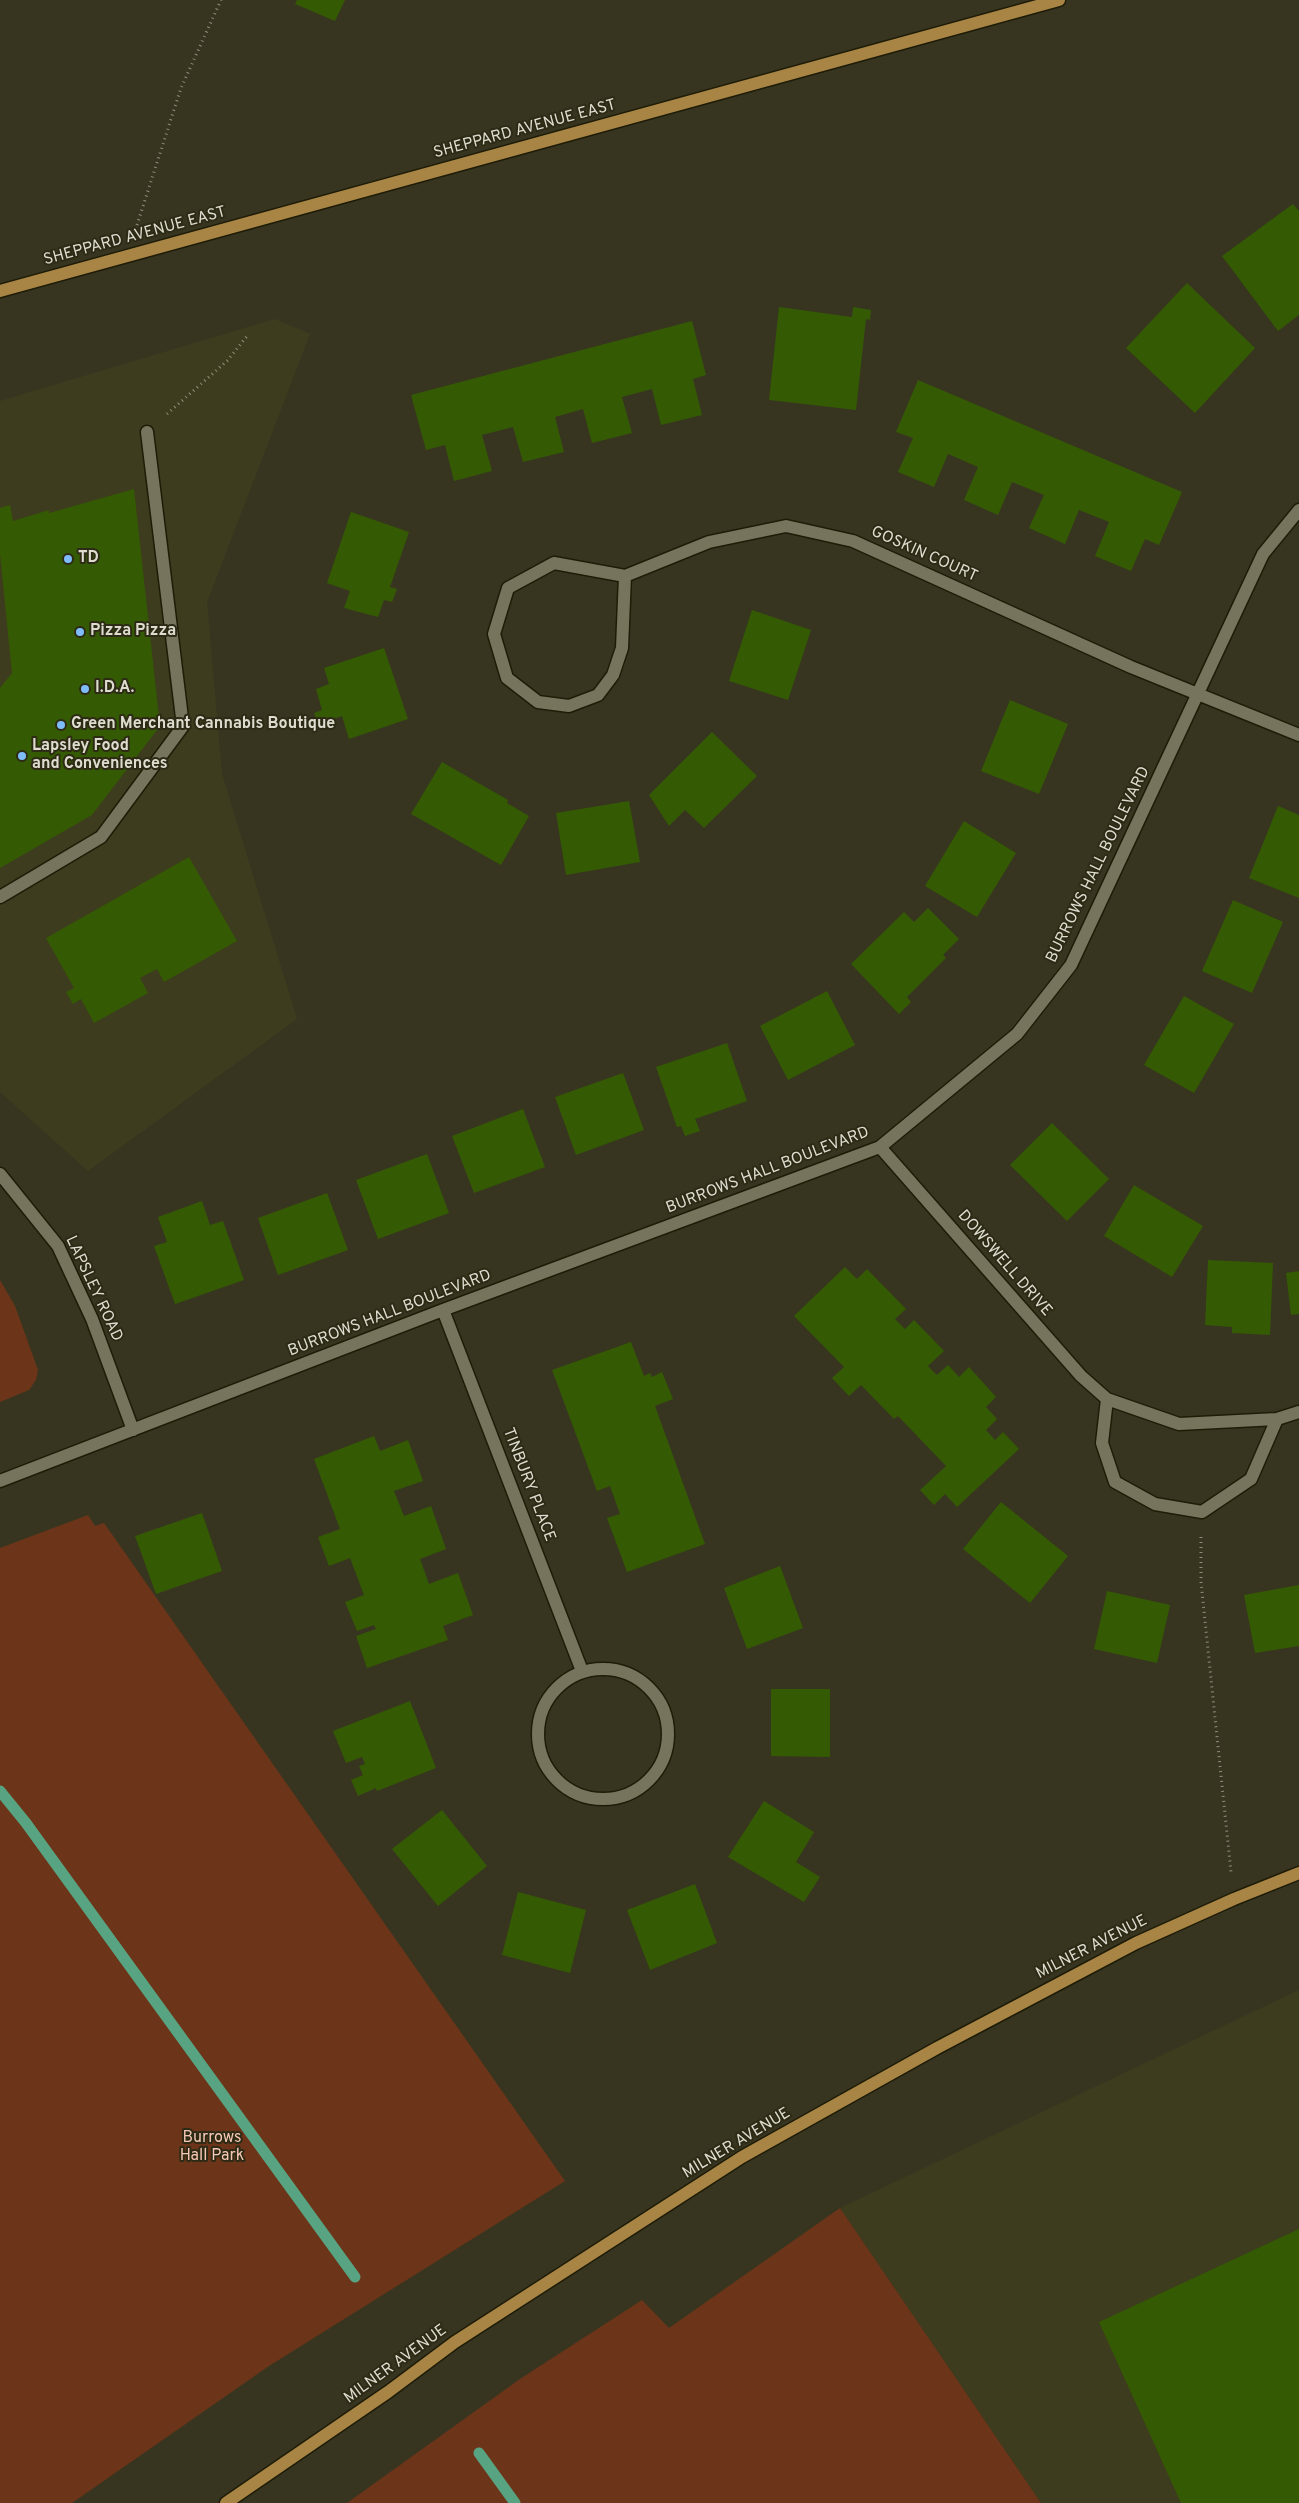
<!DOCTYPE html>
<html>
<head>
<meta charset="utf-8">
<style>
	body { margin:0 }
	canvas { display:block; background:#37351f }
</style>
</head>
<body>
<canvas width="1299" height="2503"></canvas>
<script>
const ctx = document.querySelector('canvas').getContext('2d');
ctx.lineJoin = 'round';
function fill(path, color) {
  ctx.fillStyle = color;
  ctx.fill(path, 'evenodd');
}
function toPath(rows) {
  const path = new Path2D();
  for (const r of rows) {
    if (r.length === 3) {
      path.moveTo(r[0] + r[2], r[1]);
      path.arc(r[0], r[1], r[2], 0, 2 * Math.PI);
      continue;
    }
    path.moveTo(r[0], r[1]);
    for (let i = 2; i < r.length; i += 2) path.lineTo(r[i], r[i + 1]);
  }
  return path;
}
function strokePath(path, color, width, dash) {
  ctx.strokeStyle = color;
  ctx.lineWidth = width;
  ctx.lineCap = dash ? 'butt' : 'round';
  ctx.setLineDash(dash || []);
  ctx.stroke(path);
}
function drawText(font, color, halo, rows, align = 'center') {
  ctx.font = font + ' Overpass,sans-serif';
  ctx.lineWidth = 4;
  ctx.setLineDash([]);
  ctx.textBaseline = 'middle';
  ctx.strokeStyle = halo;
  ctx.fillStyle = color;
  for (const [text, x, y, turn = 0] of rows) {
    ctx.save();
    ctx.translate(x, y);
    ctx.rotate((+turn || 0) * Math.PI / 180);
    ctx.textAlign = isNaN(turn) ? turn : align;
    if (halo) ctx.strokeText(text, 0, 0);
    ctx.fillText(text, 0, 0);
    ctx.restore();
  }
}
fill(toPath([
	[275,319,310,334,207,602,222,774,297,1019,88,1171,0,1092,0,401],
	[1299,1990,1299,2503,1041,2503,840,2208]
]), '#3e3c1e');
fill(toPath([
	[0,1280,15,1306,38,1370,36,1380,29,1390,0,1402],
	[88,1515,95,1526,104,1523,565,2181,269,2366,72,2503,0,2503,0,1548],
	[840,2208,1041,2503,347,2503,520,2379,642,2300,669,2328]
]), '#6c3418');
strokePath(toPath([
	[0,1791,26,1823,355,2277],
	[479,2453,515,2503]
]), '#58a381', 11);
fill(toPath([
	[297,0,345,0,335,21,295,4],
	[1293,204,1299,211,1299,315,1278,331,1222,256],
	[1187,283,1255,348,1195,413,1126,348],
	[779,307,852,317,853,307,871,310,870,320,866,319,856,410,769,400],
	[692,321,706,375,693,379,702,415,661,425,652,389,622,397,632,433,592,443,583,409,555,417,564,452,523,462,513,427,482,435,492,471,454,481,445,445,426,450,411,395],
	[918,380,1182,492,1159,545,1145,539,1131,571,1095,556,1109,522,1079,510,1065,544,1029,528,1044,495,1012,482,998,515,964,500,978,467,948,454,934,487,898,472,913,438,896,432],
	[134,489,160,726,92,815,0,868,0,688,12,673,0,554,0,508,10,505,13,521,49,510,49,513],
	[351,512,409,532,390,587,397,589,392,602,384,600,378,617,344,608,350,591,327,583],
	[752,610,811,630,788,700,729,681],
	[384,648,408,719,349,739,342,716,318,724,314,713,322,710,316,689,329,684,324,668],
	[1010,700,1068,724,1039,794,981,771],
	[712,732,757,776,704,828,685,810,669,826,649,795],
	[442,762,508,800,507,803,529,816,501,865,411,814],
	[629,801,640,862,566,875,556,813],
	[1278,806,1299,815,1299,898,1249,878],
	[964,821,1016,853,977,917,925,886],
	[189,857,237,941,164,982,157,969,140,978,148,993,94,1023,81,999,73,1004,66,992,74,988,46,938],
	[1233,900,1283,922,1252,993,1202,971],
	[928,908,959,939,943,955,946,958,907,997,911,1002,899,1014,851,964,904,912,914,922],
	[827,991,855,1045,788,1080,760,1026],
	[1184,996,1234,1024,1194,1093,1144,1065],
	[727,1043,747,1101,695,1119,700,1131,685,1136,681,1126,677,1127,656,1067],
	[623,1073,644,1130,576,1155,555,1097],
	[523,1109,545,1167,474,1193,452,1136],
	[1052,1123,1109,1179,1067,1221,1010,1165],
	[427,1154,449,1213,378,1239,356,1180],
	[1134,1185,1203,1226,1172,1277,1104,1236],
	[327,1193,348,1250,278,1275,258,1218],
	[202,1201,210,1225,223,1221,244,1280,175,1304,154,1246,167,1242,158,1217],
	[1208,1260,1273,1263,1270,1335,1232,1333,1232,1327,1205,1325],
	[845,1267,857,1279,867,1269,906,1309,895,1319,905,1329,914,1320,944,1351,928,1366,937,1375,948,1365,959,1377,969,1367,996,1397,986,1407,997,1419,986,1430,995,1440,1003,1432,1019,1449,957,1507,945,1494,934,1505,920,1490,946,1466,898,1416,894,1419,861,1385,849,1396,832,1378,844,1367,794,1316],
	[1299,1271,1299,1314,1291,1315,1286,1273],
	[631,1342,644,1376,650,1373,652,1377,662,1372,673,1399,655,1406,705,1544,627,1572,607,1518,620,1514,610,1486,597,1491,552,1370],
	[374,1436,380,1451,408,1440,423,1481,394,1491,404,1516,431,1506,446,1549,420,1559,429,1584,458,1573,473,1615,443,1626,448,1640,367,1668,356,1636,376,1629,374,1625,357,1631,345,1602,364,1595,350,1558,329,1566,318,1537,340,1529,314,1459],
	[1001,1502,1068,1556,1030,1603,963,1549],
	[202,1513,222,1571,156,1594,135,1536],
	[780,1566,803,1628,747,1649,724,1588],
	[1299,1585,1299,1646,1255,1653,1244,1595],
	[1107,1591,1170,1605,1157,1663,1094,1649],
	[771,1689,830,1689,830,1757,771,1756],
	[410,1701,436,1768,377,1791,376,1788,358,1796,351,1780,363,1775,359,1766,365,1764,362,1757,346,1763,333,1731],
	[764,1801,814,1832,796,1862,820,1877,804,1902,728,1857],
	[442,1810,487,1866,438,1906,392,1849],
	[695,1884,717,1943,650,1970,627,1910],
	[518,1892,586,1910,570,1973,502,1955],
	[1299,2229,1299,2503,1181,2503,1099,2322]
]), '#345a03');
const minor = toPath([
	[625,576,622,648,613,675,598,695,569,706,538,702,507,678,494,634,508,588,554,563,625,576,709,542,786,526,853,541,1131,667,1299,735],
	[0,897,101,837,183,726,147,432],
	[880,1147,1081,1376,1107,1399,1179,1424,1277,1419,1299,1412],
	[0,1174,58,1246,92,1319,133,1430],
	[443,1310,582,1671],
	[1107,1399,1102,1443,1115,1482,1155,1504,1202,1512,1251,1479,1277,1419],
	[0,1481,443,1310,880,1147,1017,1034,1071,965,1263,554,1299,510],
	[603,1734,65]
]);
const major = toPath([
	[0,291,1059,0],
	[226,2503,388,2392,455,2342,742,2157,937,2048,1136,1943,1234,1899,1299,1873]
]);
strokePath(minor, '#1e1c07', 15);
strokePath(major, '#1e1c07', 15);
strokePath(toPath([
	[137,225,181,88,221,0],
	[167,414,227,361,248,335],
	[1201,1537,1201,1582,1231,1872]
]), '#8f8e7d', 3, [1, 4]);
strokePath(minor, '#76745c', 12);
strokePath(major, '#a88545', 12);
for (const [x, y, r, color] of [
	[68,559,5,"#7ebdf9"],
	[80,632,5,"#7ebdf9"],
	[85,689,5,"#7ebdf9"],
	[61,725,5,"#7ebdf9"],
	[22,756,5,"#7ebdf9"]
]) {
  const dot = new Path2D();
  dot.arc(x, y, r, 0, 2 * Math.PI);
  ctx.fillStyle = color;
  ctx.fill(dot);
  strokePath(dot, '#2d2a15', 2);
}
drawText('16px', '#dddccf', '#2d2a15', [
	["SHEPPARD AVENUE EAST",525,130,-15],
	["SHEPPARD AVENUE EAST",135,237,-15],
	["GOSKIN COURT",924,555,24],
	["BURROWS HALL BOULEVARD",1099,865,-64],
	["BURROWS HALL BOULEVARD",768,1171,-21],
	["DOWSWELL DRIVE",1004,1264,49],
	["LAPSLEY ROAD",93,1289,65],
	["BURROWS HALL BOULEVARD",390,1314,-21],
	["TINBURY PLACE",528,1485,69],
	["MILNER AVENUE",1092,1948,-27],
	["MILNER AVENUE",737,2144,-31],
	["MILNER AVENUE",396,2365,-36]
]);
drawText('bold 16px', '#dddccf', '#2d2a15', [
	["TD",78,559],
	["Pizza Pizza",90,632],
	["I.D.A.",95,689],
	["Green Merchant Cannabis Boutique",71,725],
	["Lapsley Food",32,747],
	["and Conveniences",32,765]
], 'left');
drawText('16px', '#f5c8b4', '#2d2a15', [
	["Burrows",212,2139],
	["Hall Park",212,2157]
]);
</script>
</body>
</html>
